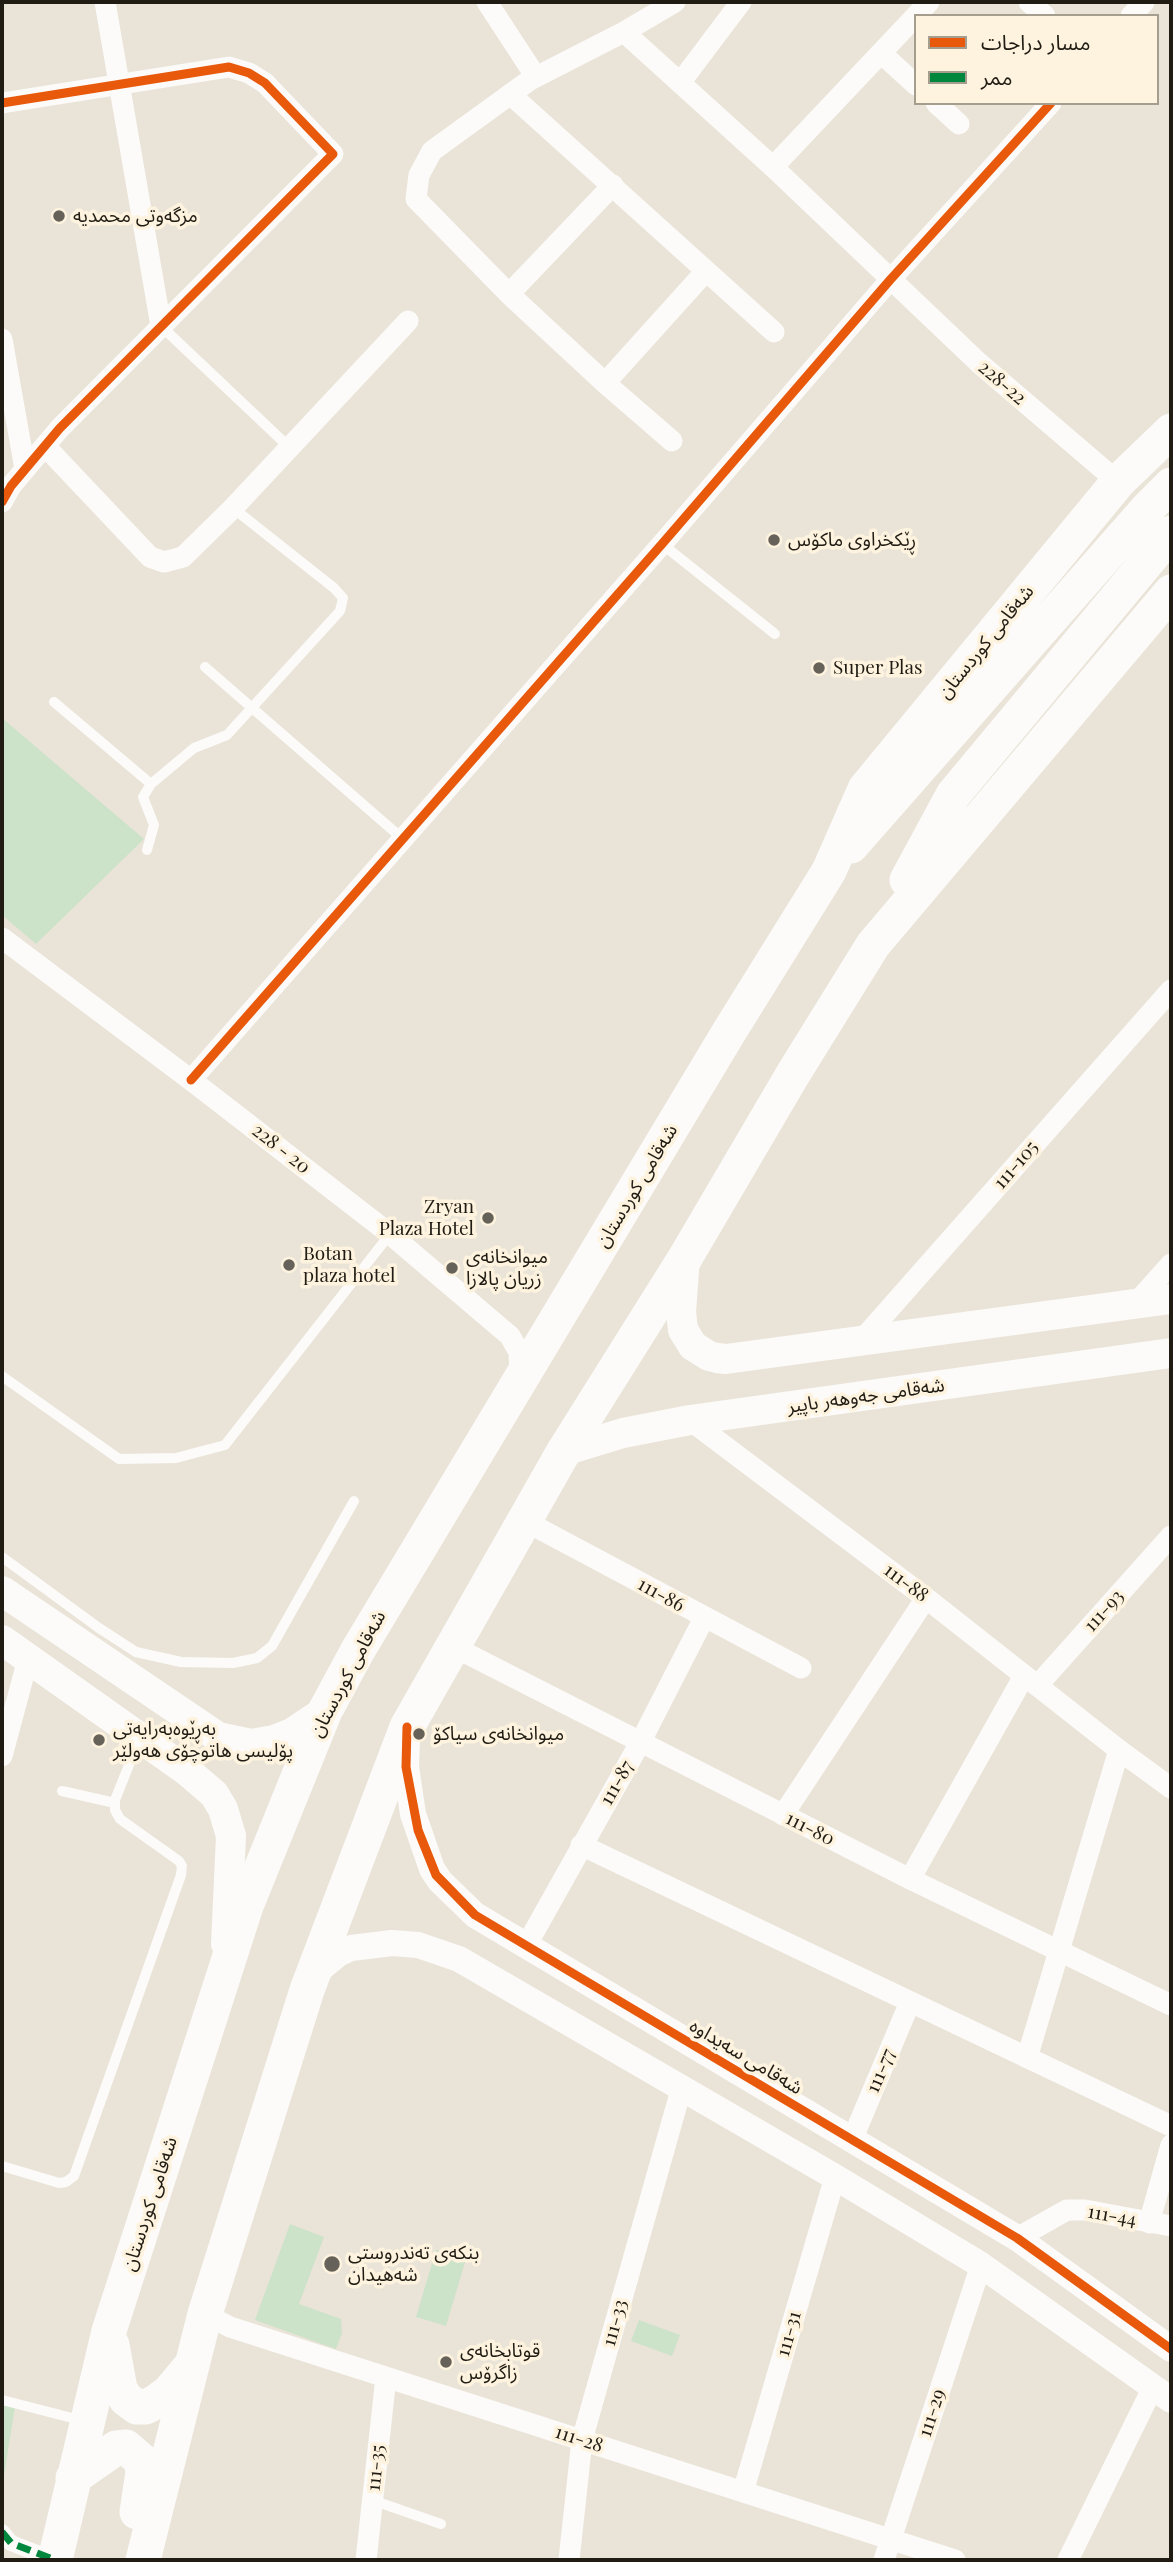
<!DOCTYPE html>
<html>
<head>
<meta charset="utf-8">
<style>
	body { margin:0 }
	#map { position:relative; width:1173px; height:2562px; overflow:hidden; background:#eae4d8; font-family:"Playfair Display","Noto Sans Arabic",serif }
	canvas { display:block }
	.frame { position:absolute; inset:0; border:4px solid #201c14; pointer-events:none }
	.legend { position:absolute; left:914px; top:14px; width:245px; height:91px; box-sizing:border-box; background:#fef3de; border:2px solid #a59d8d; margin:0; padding:9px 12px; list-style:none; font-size:21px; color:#201c14 }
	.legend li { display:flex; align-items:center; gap:14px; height:35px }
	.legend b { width:35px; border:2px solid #a59d8d }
</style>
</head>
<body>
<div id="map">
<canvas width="1173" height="2562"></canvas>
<div class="frame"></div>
<ul class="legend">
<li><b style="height:9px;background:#e8590c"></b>مسار دراجات</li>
<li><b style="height:9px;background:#00873e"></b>ممر</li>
</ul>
</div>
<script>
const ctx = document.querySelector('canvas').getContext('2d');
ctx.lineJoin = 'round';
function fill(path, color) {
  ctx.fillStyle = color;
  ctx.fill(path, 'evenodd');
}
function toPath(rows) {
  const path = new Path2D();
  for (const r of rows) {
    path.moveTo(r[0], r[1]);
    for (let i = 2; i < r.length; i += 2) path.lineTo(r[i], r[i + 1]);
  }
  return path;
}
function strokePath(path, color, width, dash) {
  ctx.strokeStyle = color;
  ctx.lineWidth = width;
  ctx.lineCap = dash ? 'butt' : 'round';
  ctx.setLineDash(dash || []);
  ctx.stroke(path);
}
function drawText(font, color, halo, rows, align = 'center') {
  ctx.font = font + ' "Playfair Display","Noto Sans Arabic",serif';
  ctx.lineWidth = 7;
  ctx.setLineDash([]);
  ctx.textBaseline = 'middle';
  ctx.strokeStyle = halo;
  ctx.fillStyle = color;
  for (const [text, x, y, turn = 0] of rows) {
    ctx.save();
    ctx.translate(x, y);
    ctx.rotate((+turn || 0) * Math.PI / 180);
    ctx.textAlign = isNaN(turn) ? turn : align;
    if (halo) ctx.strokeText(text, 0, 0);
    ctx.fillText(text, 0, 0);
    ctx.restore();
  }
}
fill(toPath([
	[2,718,144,839,36,944,2,915],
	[290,2224,324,2237,299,2304,341,2319,342,2333,336,2349,255,2320],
	[436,2250,466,2259,446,2326,416,2317],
	[639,2320,680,2335,672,2356,631,2341],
	[2,2403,15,2407,2,2488]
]), '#cce2c9');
strokePath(toPath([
	[161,326,290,448],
	[662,544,775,634],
	[205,667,404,840],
	[54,702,151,784],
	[147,850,154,825,143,797,151,784,194,748,227,735,340,611,343,598,334,588,233,508],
	[2,1376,119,1459,176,1458,225,1445,390,1234],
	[2,1557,99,1628,136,1652,181,1662,233,1663,257,1658,272,1646,354,1501],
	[62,1791,115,1803],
	[2,2166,59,2183,66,2182,74,2176,181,1875,182,1866,179,1861,120,1819,115,1810,115,1800,139,1740],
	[2,2400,84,2421],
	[372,2500,441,2524]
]), '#fcfbf9', 10);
strokePath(toPath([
	[2,2532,11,2543,55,2560]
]), '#fcfbf9', 16);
strokePath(toPath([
	[105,2,161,326],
	[487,2,536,77],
	[675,2,624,32,530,80,432,151,419,175,416,199,509,294,605,383,706,271],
	[1029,2,1045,16],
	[1131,16,1144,2],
	[624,32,773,167,979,363,1118,482],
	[881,53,916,85],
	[680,83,741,2],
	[510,94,774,332],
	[2,103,229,67,249,73,265,83,333,154,60,428,11,486,2,502],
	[936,103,959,124],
	[773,167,929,2],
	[509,294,613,185],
	[2,339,25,469],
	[605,383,672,441],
	[45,446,150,557,164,562,183,557,233,508,408,321],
	[2,938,191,1080,390,1234,510,1336,519,1352,520,1375],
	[191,1080,662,544,890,280,1051,103],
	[1137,1302,1171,1264],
	[861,1341,1171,990],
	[690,1420,926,1598,1119,1750,1171,1788],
	[523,1520,801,1668],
	[452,1646,910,1879,1171,2005],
	[1037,1686,1171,1536],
	[2,1756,28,1659],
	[783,1815,926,1598],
	[581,1845,1171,2126],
	[910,1879,1024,1676],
	[526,1946,641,1741,704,1618],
	[1027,2058,1119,1750],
	[852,2140,910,2002],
	[1149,2223,1171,2145],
	[1017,2238,1067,2210,1085,2210,1171,2226],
	[205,2314,230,2327,955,2560],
	[743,2492,835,2177],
	[366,2560,386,2377],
	[569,2560,582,2440,681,2090],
	[884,2560,981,2265],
	[1068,2560,1153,2387]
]), '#fcfbf9', 21);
strokePath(toPath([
	[407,1740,406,1767,413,1814,432,1869,440,1881,475,1915,1017,2238,1171,2349],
	[314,1974,338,1954,351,1948,392,1943,418,1945,459,1959,835,2177,981,2265,1171,2400]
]), '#fcfbf9', 26);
strokePath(toPath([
	[685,1258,681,1312,683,1330,693,1346,709,1356,717,1358,726,1359,1171,1299],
	[564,1451,623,1433,690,1420,1171,1353],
	[2,1591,218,1737,251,1744,274,1740,292,1733,325,1711],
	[2,1640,187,1771,214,1794,223,1809,231,1836,226,1944]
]), '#fcfbf9', 30);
strokePath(toPath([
	[851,846,1148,508,1171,485],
	[907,880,953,795,1171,533],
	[112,2345,120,2389,126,2399,137,2407,146,2407,157,2401,169,2392,190,2367],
	[73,2478,116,2448,126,2447,141,2460,143,2472,137,2512],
	[55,2560,109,2331,246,1906,325,1711,358,1650,729,1032,829,871,865,789,1118,482,1171,431],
	[143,2560,205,2314,307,1990,407,1727,564,1451,685,1258,793,1074,873,945,1171,592]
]), '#fcfbf9', 35);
strokePath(toPath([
	[2,2532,11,2543,55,2560]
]), '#00873e', 7, [14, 7]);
strokePath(toPath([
	[2,103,229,67,249,73,265,83,333,154,60,428,11,486,2,502],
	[191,1080,662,544,890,280,1051,103],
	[407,1727,406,1767,418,1830,436,1875,475,1915,1017,2238,1171,2349]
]), '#e8590c', 9);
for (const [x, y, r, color] of [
	[59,216,7,"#676259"],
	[774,540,7,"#676259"],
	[819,668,7,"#676259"],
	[488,1218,7,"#676259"],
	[289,1265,7,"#676259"],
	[452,1268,7,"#676259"],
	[419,1734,7,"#676259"],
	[99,1740,7,"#676259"],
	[332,2264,9,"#676259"],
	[446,2362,7,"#676259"]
]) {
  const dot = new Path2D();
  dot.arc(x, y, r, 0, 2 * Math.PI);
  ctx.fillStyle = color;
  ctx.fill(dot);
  strokePath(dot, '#fef3de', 2.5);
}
drawText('19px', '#201c14', '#fef3de', [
	["مزگەوتی محمدیە",73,216],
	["ڕێکخراوی ماکۆس",788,540],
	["Super Plas",833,668],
	["Zryan",474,1207,"right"],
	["Plaza Hotel",474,1229,"right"],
	["Botan",303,1254],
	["plaza hotel",303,1276],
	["میوانخانەی",466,1257],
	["زریان پالازا",466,1279],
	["بەڕێوەبەرایەتی",113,1729],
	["پۆلیسی هاتوچۆی هەولێر",113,1751],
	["میوانخانەی سیاکۆ",433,1734],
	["بنکەی تەندروستی",348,2253],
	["شەهیدان",348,2275],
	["قوتابخانەی",460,2351],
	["زاگرۆس",460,2373]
], 'left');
drawText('19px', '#201c14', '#fef3de', [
	["228-22",1002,383,41],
	["شەقامی کوردستان",986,642,-51],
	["228 - 20",281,1149,38],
	["111-105",1016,1165,-49],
	["شەقامی کوردستان",637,1186,-59],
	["شەقامی جەوهەر باپیر",866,1396,-8],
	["111-88",906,1583,37],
	["111-86",661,1595,29],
	["111-93",1104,1611,-48],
	["شەقامی کوردستان",348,1674,-62],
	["111-87",617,1783,-60],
	["111-80",810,1829,27],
	["شەقامی سەیداوە",746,2057,31],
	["111-77",881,2071,-67],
	["شەقامی کوردستان",150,2204,-72],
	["111-44",1112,2216,10],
	["111-33",615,2323,-74],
	["111-31",789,2334,-74],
	["111-29",932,2413,-72],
	["111-28",579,2439,18],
	["111-35",376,2468,-84]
]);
</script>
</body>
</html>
